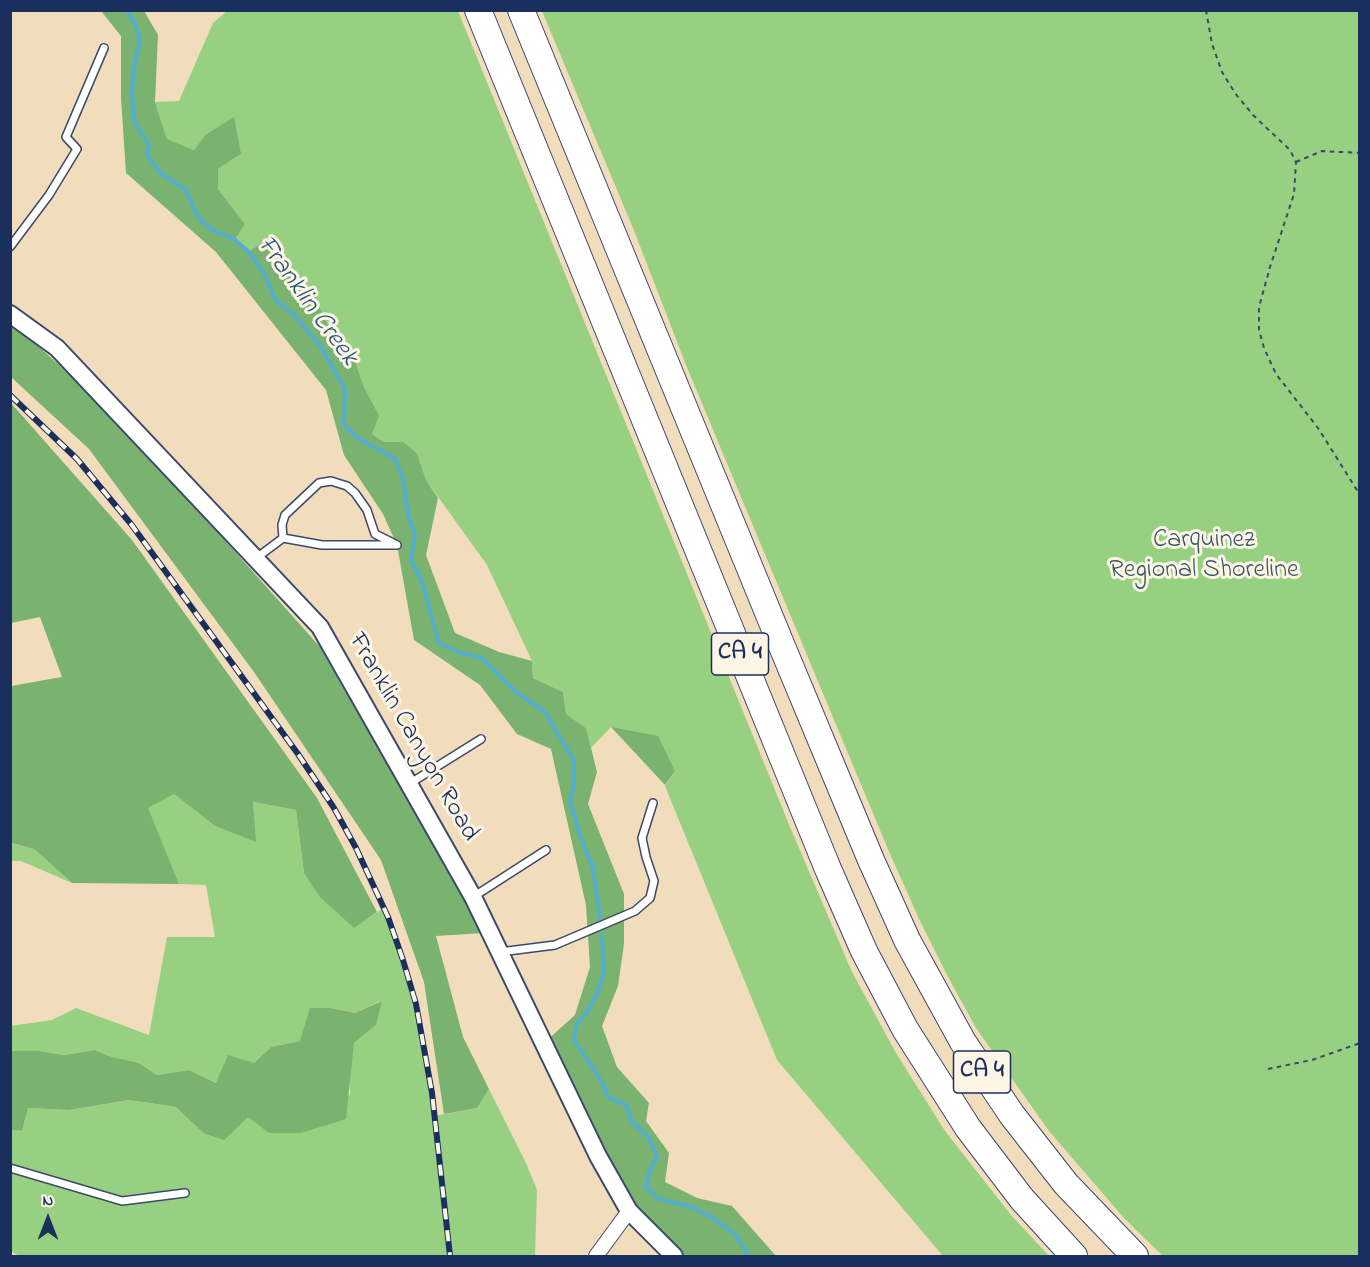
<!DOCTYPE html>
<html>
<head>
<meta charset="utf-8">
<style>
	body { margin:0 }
	#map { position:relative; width:1370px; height:1267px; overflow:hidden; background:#f1dcbb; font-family:"Indie Flower",sans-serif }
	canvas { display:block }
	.frame { position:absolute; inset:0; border:12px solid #1b2f5e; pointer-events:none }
	.north { position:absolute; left:18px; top:1189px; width:60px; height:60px; -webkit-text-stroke:4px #fcf5e5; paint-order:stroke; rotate:0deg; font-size:16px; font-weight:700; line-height:24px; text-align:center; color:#1b2f5e }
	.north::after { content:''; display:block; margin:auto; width:21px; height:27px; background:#1b2f5e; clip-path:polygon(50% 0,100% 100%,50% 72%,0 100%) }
</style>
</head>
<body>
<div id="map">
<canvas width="1370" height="1267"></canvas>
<div class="frame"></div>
<div class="north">N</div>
</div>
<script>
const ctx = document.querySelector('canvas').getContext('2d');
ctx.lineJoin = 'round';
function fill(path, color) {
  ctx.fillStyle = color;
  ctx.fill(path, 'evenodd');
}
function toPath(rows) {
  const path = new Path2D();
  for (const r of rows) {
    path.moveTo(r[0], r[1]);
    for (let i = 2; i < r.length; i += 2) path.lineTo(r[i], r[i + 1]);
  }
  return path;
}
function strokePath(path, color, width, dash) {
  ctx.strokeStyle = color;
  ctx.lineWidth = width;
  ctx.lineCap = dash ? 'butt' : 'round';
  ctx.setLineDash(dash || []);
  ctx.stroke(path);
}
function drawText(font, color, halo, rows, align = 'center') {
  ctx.font = font + ' "Indie Flower",sans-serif';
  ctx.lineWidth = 6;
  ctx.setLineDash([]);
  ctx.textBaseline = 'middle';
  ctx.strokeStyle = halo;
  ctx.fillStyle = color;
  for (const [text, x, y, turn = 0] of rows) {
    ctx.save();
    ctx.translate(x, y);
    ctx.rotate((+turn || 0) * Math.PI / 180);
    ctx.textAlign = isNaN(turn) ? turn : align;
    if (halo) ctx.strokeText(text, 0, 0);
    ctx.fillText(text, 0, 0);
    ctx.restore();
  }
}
fill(toPath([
	[227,11,458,11,790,827,852,972,896,1053,945,1131,1011,1215,1049,1256,943,1256,777,1060,665,786,675,771,611,727,591,748,586,728,566,714,563,692,533,678,532,661,487,565,426,480,417,453,403,443,384,442,372,434,364,387,354,358,291,297,291,275,249,252,234,239,245,224,218,189,218,169,241,154,205,135,194,150,167,139,155,102,179,101,213,23],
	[542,11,1359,11,1359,1256,1163,1256,1124,1218,1049,1131,976,1028,947,975,920,921,890,854,686,365,633,228],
	[174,794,215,826,255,841,253,802,296,810,304,873,354,927,384,908,403,960,416,1004,425,1048,435,1116,477,1108,489,1089,526,1163,537,1190,535,1256,19,1256,11,1251,11,1130,22,1131,28,1108,69,1110,129,1100,176,1107,203,1133,248,1116,270,1133,350,1095,350,1066,354,1043,376,1025,381,1001,355,1013,331,1008,300,1041,271,1047,254,1063,216,1083,189,1070,157,1075,139,1063,109,1056,95,1050,64,1055,40,1051,11,1052,10,1026,52,1020,76,1008,149,1035,167,937,215,937,206,885,179,884,147,808],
	[10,843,34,849,72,883,21,861,11,861]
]), '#98d082');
fill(toPath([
	[101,11,144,11,158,35,155,102,167,139,194,150,205,135,234,117,241,154,218,169,218,189,245,224,235,239,249,252,271,236,291,275,291,297,315,297,333,337,354,358,364,387,379,416,372,434,384,442,403,442,417,453,426,480,438,498,426,555,455,633,499,652,532,661,533,678,563,692,566,714,586,728,597,772,588,804,624,894,624,944,618,986,602,1026,617,1067,649,1103,646,1121,669,1153,665,1182,697,1198,732,1206,776,1256,674,1256,629,1211,544,1043,575,1015,590,967,586,905,551,749,517,734,480,685,414,640,397,545,383,514,344,455,326,390,216,252,126,173,121,98,121,36],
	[10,321,106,407,320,647,483,933,436,936,463,1037,489,1089,477,1108,444,1114,424,982,381,860,254,672,89,449,11,377],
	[10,402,132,540,317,798,377,912,354,928,320,897,304,873,296,810,253,802,256,842,215,826,174,794,148,808,179,884,72,883,34,849,11,843,11,686,62,677,40,617,11,623],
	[611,727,658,736,675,771,665,785],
	[382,1001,376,1025,354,1043,346,1119,301,1133,269,1133,248,1117,224,1140,203,1133,176,1107,129,1100,69,1110,28,1108,22,1131,11,1130,12,1051,40,1051,64,1055,95,1050,109,1056,139,1063,157,1075,189,1070,216,1083,228,1055,254,1063,271,1047,300,1041,310,1008,331,1008,355,1013]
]), '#7ab270');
strokePath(toPath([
	[126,10,135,23,140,41,135,61,132,90,134,121,149,145,147,154,159,172,186,190,197,216,212,230,234,239,249,252,265,275,275,299,295,316,321,347,345,389,344,425,358,438,395,459,403,478,408,515,415,534,411,560,422,582,439,643,461,653,482,658,516,692,545,712,574,761,574,785,570,801,583,844,593,868,600,918],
	[602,936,604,973,596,996,587,1012,577,1023,574,1040,601,1080,608,1097,626,1105,632,1122,649,1138,657,1157,649,1172,646,1187,659,1199,692,1207,711,1217,735,1234,749,1256]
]), '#52afd0', 4);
const service = toPath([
	[10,247,49,195,77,149,66,137,104,48],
	[255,559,283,538,322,545,397,545,375,534,367,510,355,493,347,486,331,481,319,483,285,515,282,525,283,538],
	[409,784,481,739],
	[473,897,546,850],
	[500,952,555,945,635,911,650,898,654,881,646,857,642,838,653,803],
	[10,1168,122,1201,185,1193]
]);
const minor = toPath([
	[596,1256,629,1211]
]);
const tertiary = toPath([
	[10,314,57,348,320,627,473,897,598,1156,629,1211,674,1256]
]);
const motorway = toPath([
	[478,10,828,869,864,951,905,1029,968,1128,1022,1199,1074,1256],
	[521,10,781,644,871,860,907,940,963,1042,1012,1115,1066,1184,1135,1256]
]);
strokePath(service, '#3b496c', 10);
strokePath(minor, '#3b496c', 16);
strokePath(tertiary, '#3b496c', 20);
strokePath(motorway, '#3b496c', 28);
strokePath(toPath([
	[1206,10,1212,44,1222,72,1235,93,1253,115,1290,150,1296,162,1294,194,1270,267,1259,307,1259,330,1264,348,1276,374,1318,428,1360,495],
	[1296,162,1322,151,1360,153],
	[1268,1069,1312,1060,1360,1043]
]), '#3b496c', 2, [4.5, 4.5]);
strokePath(service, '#fff', 7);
strokePath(minor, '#fff', 14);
strokePath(tertiary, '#fff', 16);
strokePath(motorway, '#fff', 26);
const rail = toPath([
	[10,395,77,459,131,524,298,754,334,808,356,848,388,917,403,960,416,1004,432,1093,450,1256]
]);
strokePath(rail, '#1b2f5e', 6);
strokePath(rail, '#fcf5e5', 4, [11]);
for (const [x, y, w] of [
	[740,654,57],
	[982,1072,57]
]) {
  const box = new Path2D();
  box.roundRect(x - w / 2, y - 21, w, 42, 4.5);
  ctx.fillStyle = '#fcf5e5';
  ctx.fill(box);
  strokePath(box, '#1b2f5e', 1.5);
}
drawText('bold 24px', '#1b2f5e', null, [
	["CA 4",740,654],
	["CA 4",982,1072]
]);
drawText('26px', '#3a5767', '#fcf5e5', [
	["Carquinez",1204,542],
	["Regional Shoreline",1204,572]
]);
drawText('26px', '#1b2f5e', '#fcf5e5', [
	["Franklin Canyon Road",412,738,60]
]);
drawText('italic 27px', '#2c5580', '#fcf5e5', [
	["Franklin Creek",306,302,54]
]);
</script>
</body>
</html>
